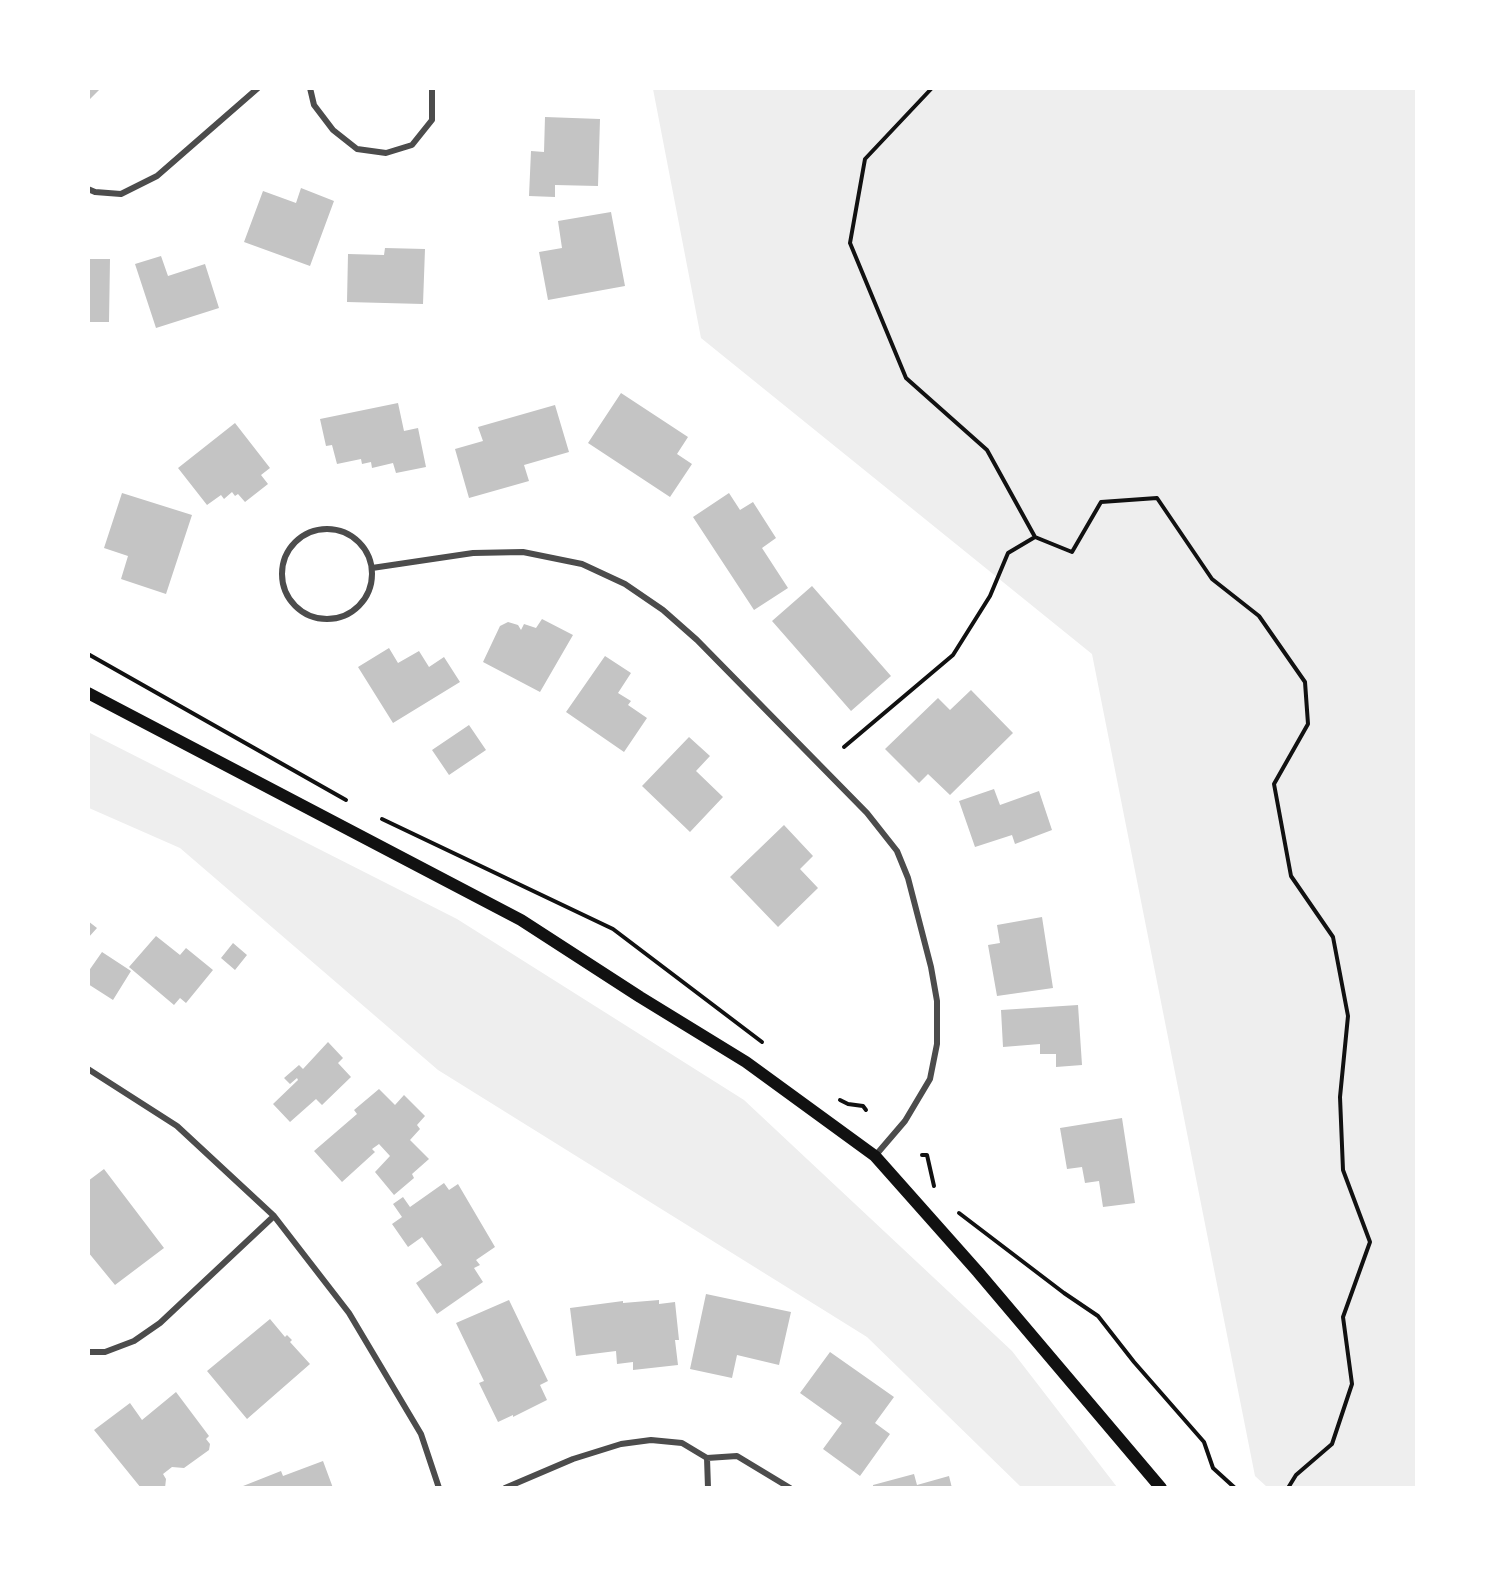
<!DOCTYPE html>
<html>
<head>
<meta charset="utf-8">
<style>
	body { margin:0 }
	#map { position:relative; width:1505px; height:1576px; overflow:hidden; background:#fff; font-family:"Libre Baskerville",serif }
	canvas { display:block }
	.frame { position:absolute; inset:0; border:90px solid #fff; pointer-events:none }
</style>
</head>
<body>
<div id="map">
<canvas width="1505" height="1576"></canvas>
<div class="frame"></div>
</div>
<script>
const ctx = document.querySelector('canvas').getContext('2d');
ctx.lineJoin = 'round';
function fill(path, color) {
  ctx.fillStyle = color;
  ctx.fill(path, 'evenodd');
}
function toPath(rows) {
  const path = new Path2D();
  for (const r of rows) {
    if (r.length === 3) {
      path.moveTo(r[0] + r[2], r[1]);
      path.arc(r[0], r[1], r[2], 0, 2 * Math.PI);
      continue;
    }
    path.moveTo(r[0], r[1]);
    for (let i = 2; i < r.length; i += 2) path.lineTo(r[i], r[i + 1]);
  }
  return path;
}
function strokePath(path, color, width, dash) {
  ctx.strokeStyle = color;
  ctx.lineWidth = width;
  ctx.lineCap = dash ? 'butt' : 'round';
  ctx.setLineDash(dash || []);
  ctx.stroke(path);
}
fill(toPath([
	[653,89,1416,89,1416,1487,1267,1487,1255,1476,1092,654,701,338],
	[88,732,457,919,744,1100,1012,1351,1117,1487,1021,1487,867,1337,438,1070,180,848,89,808]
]), '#eee');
fill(toPath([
	[88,88,101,88,88,101],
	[545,117,600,119,598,186,555,185,555,197,529,196,531,151,544,152],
	[301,188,334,201,310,266,244,242,263,191,296,203],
	[611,212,625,286,548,300,539,252,562,248,558,221],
	[385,248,425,249,423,304,347,302,348,254,384,255],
	[161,256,168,276,205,264,219,308,156,328,135,264],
	[88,259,110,259,109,322,88,322],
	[621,393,688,437,677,454,692,464,670,497,588,443],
	[398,403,404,431,418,428,426,467,396,473,393,463,372,468,371,462,362,464,361,459,337,464,332,445,326,446,320,419],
	[555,405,569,452,524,465,529,481,469,498,455,449,483,441,478,427],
	[235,423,270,468,261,475,268,484,245,502,238,494,235,496,232,492,224,499,221,495,207,505,178,468],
	[122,493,192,515,166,594,121,579,128,556,104,548],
	[729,493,740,510,753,502,776,538,762,548,788,588,754,610,693,517],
	[812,586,891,676,851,711,772,621],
	[542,619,573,635,540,692,483,662,500,626,508,622,518,625,521,630,524,624,536,628],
	[389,648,398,663,419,651,429,667,444,657,460,682,393,723,358,667],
	[605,656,631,673,618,693,631,701,628,705,647,718,624,752,566,712],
	[971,690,1013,733,950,795,928,774,919,783,885,749,938,698,950,710],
	[469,725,486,750,449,775,432,750],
	[689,737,710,756,696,771,723,797,690,832,642,786],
	[994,789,1000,805,1039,791,1052,830,1015,844,1012,835,975,847,959,801],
	[784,825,813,856,800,869,818,888,778,927,730,877],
	[1042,917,1053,988,997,996,988,945,1000,943,997,925],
	[88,921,97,928,88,938],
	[156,936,180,955,186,948,213,970,186,1003,180,998,174,1005,129,967],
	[233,943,247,955,235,970,221,958],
	[102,952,131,971,113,1000,88,984,88,972],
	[1078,1005,1082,1065,1056,1067,1056,1054,1040,1054,1040,1044,1003,1047,1001,1010],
	[328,1042,343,1058,338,1063,351,1077,322,1105,316,1099,290,1122,273,1104,298,1080,297,1078,290,1084,284,1078,299,1065,303,1069],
	[379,1089,395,1105,404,1095,425,1116,417,1125,420,1129,410,1140,429,1159,412,1174,414,1178,394,1195,375,1172,390,1156,379,1144,372,1149,375,1152,342,1182,314,1151,357,1114,354,1110],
	[1122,1118,1135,1203,1103,1207,1099,1181,1085,1183,1082,1167,1067,1169,1060,1128],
	[104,1169,164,1248,115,1285,88,1252,88,1181],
	[444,1183,449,1190,458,1184,495,1247,476,1260,480,1265,474,1268,483,1282,437,1314,416,1283,442,1265,422,1237,408,1247,392,1224,402,1217,393,1204,403,1197,410,1207],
	[706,1294,791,1312,779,1365,737,1355,732,1378,690,1369],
	[509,1300,548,1381,540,1385,547,1400,513,1417,513,1415,498,1422,479,1383,484,1381,456,1323],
	[659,1300,659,1304,675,1302,679,1340,675,1340,678,1365,633,1370,633,1362,617,1364,616,1351,576,1356,570,1308,623,1301,623,1303],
	[270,1319,285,1337,287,1335,292,1340,290,1342,310,1364,247,1419,207,1371],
	[830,1352,894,1397,875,1423,890,1434,860,1476,823,1449,842,1423,800,1393],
	[176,1392,209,1436,206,1439,210,1444,209,1450,184,1468,172,1467,163,1474,166,1479,165,1488,141,1488,94,1430,130,1403,142,1420],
	[323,1461,333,1488,238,1488,281,1471,283,1476],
	[914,1474,917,1485,949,1476,952,1488,873,1488,873,1485]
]), '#c4c4c4');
strokePath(toPath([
	[932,88,865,159,850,243,906,378,987,450,1035,537,1072,552,1101,502,1157,498,1212,579,1259,616,1305,682,1308,724,1274,784,1291,876,1333,937,1348,1016,1340,1097,1343,1170,1370,1242,1343,1317,1352,1384,1332,1444,1296,1475,1288,1488],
	[88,654,346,800],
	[844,747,953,655,990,596,1008,553,1035,537],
	[382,819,613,929,762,1042],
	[840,1100,848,1104,863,1106,866,1110],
	[922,1155,927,1155,934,1186],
	[959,1213,1064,1293,1098,1316,1134,1362,1204,1442,1213,1468,1235,1488]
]), '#111', 4);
strokePath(toPath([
	[310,88,314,105,333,130,357,149,386,153,412,145,432,120,432,88],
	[88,189,95,192,121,194,157,176,258,88],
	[327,574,45],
	[372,568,473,553,523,552,582,564,625,584,663,610,697,640,867,813,897,851,908,878,931,967,937,1001,937,1044,930,1079,905,1121,875,1156],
	[88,1069,177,1126,274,1216,349,1313,421,1434,439,1488],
	[88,1352,105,1352,134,1341,160,1323,274,1216],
	[707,1458,708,1488],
	[505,1488,573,1459,621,1444,651,1440,682,1443,707,1458,737,1456,790,1488]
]), '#4c4c4c', 6);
strokePath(toPath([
	[88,693,521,920,640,997,746,1062,875,1156,978,1272,1161,1488]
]), '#111', 12);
</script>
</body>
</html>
